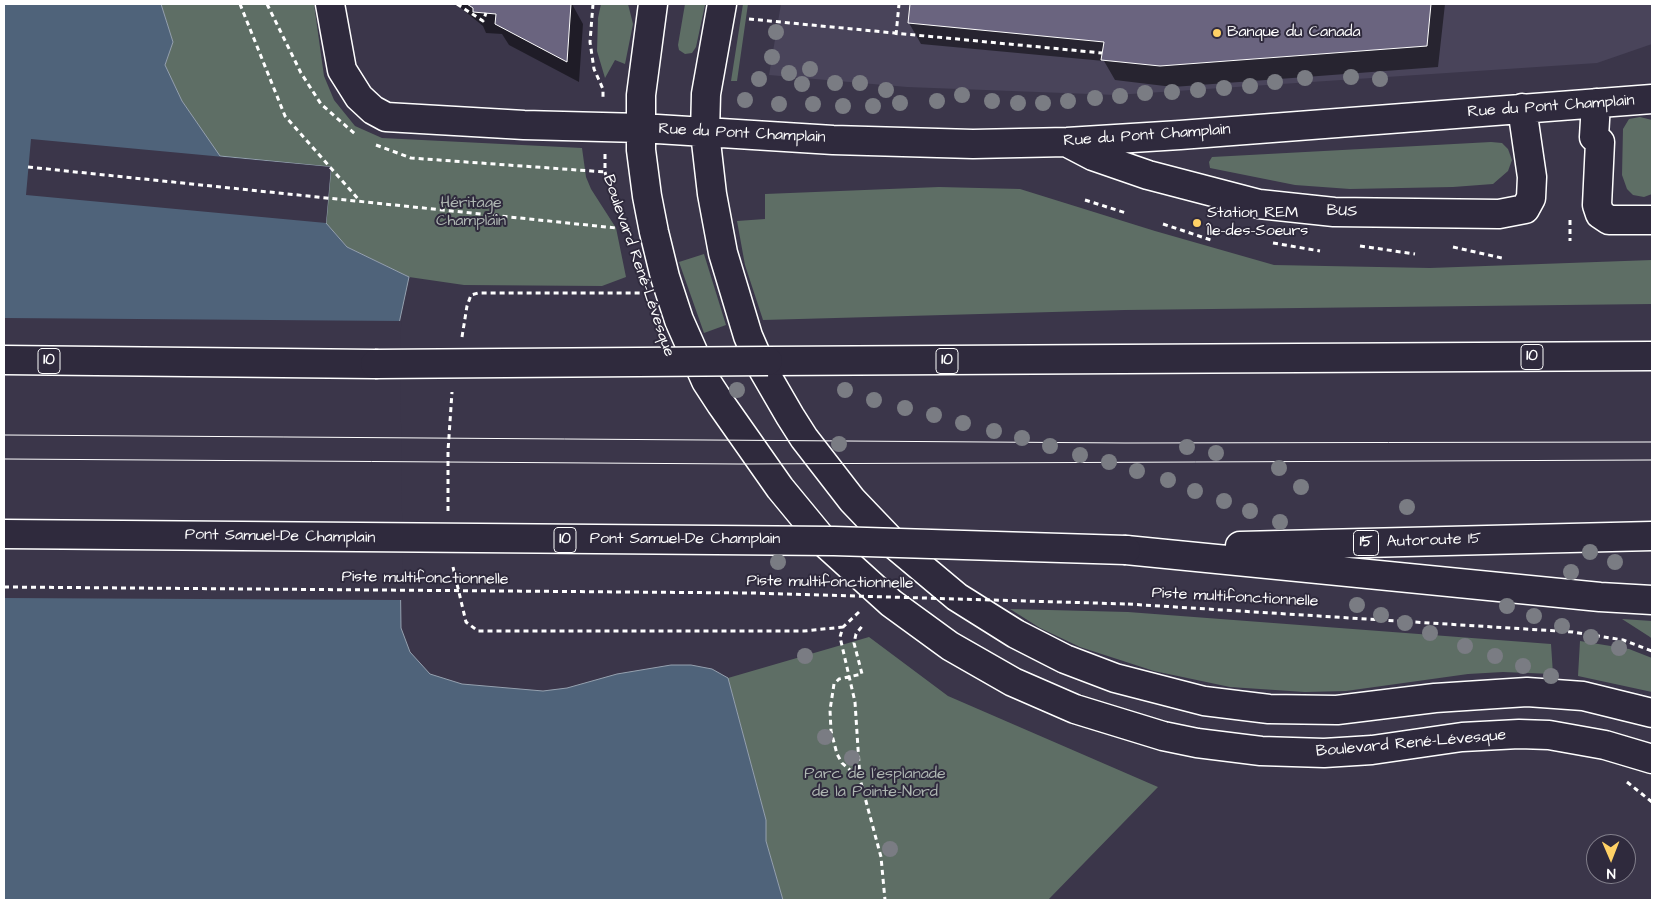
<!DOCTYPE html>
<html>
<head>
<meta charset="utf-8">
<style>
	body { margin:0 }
	#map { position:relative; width:1656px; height:904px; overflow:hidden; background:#3b364a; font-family:"Architects Daughter",sans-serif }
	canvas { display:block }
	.frame { position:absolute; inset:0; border:5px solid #fff; pointer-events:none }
	.north { position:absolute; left:1586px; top:834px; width:50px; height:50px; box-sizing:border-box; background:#2f2a3d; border:1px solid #827f8b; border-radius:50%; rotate:179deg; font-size:14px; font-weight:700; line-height:20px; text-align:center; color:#fff }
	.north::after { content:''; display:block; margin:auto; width:18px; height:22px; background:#ffd166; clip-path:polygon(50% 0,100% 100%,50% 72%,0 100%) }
</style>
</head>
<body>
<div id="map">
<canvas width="1656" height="904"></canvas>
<div class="frame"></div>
<div class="north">N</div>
</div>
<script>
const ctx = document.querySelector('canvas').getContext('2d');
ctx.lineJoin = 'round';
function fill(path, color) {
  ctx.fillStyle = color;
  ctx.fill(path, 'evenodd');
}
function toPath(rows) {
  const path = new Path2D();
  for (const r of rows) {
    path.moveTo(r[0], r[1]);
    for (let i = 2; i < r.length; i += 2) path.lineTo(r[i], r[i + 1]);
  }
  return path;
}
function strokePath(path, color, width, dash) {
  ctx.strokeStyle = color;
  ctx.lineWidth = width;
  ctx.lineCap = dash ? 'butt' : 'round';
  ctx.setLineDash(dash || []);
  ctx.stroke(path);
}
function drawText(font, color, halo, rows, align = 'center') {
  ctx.font = font + ' "Architects Daughter",sans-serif';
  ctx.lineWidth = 4;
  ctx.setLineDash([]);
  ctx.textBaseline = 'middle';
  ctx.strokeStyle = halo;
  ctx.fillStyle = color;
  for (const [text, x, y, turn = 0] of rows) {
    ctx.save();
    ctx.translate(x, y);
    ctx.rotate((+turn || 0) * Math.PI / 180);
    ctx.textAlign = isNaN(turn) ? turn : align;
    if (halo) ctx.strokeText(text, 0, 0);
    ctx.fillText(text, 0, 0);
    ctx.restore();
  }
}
fill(toPath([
	[781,4,1652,4,1652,44,1597,63,1116,95,907,87,769,75]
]), '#49445a');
fill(toPath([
	[161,4,314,4,324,76,334,100,355,126,382,138,582,148,586,177,591,189,616,228,626,277,602,286,464,285,409,277,347,247,326,223,331,167,220,157,182,101,165,65,173,42],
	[601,4,628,4,633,24,625,64,615,60,605,78,597,51,598,18],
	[685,4,705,5,696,47,692,53,685,54,679,50,678,45],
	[743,4,748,4,737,81,731,81],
	[1640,117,1652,120,1652,194,1644,197,1633,195,1627,189,1622,175,1623,129,1629,119],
	[1491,142,1502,143,1508,149,1512,160,1508,171,1493,184,1453,187,1350,189,1295,185,1210,168,1209,162,1212,157],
	[939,187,1020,189,1155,231,1274,265,1430,268,1652,260,1652,304,1125,310,763,320,745,265,737,221,765,219,765,194],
	[704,254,726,325,704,333,679,262],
	[1010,609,1128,612,1551,644,1553,674,1503,672,1468,674,1346,691,1305,692,1230,687,1154,671,1080,647,1040,628],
	[1622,619,1652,621,1652,639,1650,637],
	[869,637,948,696,1158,787,1048,900,783,900,766,841,766,820,728,678],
	[1580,641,1629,649,1652,658,1652,692,1578,676]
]), '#5e6e65');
const water = toPath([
	[4,4,161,4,173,42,165,65,182,101,220,156,331,167,326,223,347,247,409,277,397,333,401,628,410,652,430,674,462,684,543,691,567,688,617,674,671,665,691,665,712,669,728,678,766,820,766,841,783,900,4,900,4,4]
]);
fill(water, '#4f637a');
strokePath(water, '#95a1af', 1);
fill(toPath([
	[31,139,331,167,326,223,26,195],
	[4,318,402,321,400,333,403,600,4,598]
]), '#3b364a');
fill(toPath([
	[456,4,572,4,583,24,579,82,509,45,502,34,486,33,483,26],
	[911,4,1445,4,1438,67,1173,87,1115,80,1104,61,921,44,909,23]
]), '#0007');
const building = toPath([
	[467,4,571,4,567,62,495,24,496,14,473,12,473,8,467,4],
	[910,4,1431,4,1427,46,1160,66,1101,60,1104,42,908,23,910,4]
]);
fill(building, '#6a647f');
strokePath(building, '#fff', 1);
const minor = toPath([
	[330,4,342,70,359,97,373,110,386,117,524,125,641,128,833,140,973,144,1067,142,1180,135,1652,99],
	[653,4,641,95,641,150,647,196,654,232,665,277,679,320,706,381,721,404,780,488,827,545,891,603,950,646,1013,682,1075,709,1163,736,1197,743,1261,751,1324,753,1372,750,1462,737,1519,734,1549,735,1605,745,1652,759],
	[722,4,706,94,705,133,712,194,723,253,748,336,761,366,790,416,804,438,852,500,896,546,957,597,1016,634,1065,659,1115,678,1204,701,1269,709,1337,710,1435,698,1527,692,1583,696,1652,713],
	[1596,103,1594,137,1600,142,1597,205,1600,214,1609,220,1652,220],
	[1070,144,1093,156,1148,175,1259,204,1334,212,1499,214,1525,209,1531,198,1532,177,1522,108]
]);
const highway = toPath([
	[4,360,375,364],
	[768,361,1652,356],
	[1240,546,1652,536],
	[1126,550,1600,597,1652,600]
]);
strokePath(minor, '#fff', 31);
strokePath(highway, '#fff', 31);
strokePath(toPath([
	[240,4,285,116,360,201],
	[267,4,301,73,321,104,355,134],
	[457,4,483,21,486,13],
	[593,4,590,42,594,69,603,89,603,100],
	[749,19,1102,53],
	[896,35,899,4],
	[376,145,411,158,605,172],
	[605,154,605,172,609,187,618,208],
	[28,167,616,228],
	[1085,200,1126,213],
	[1570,220,1570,241],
	[1163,224,1214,241],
	[1273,243,1320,251],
	[1360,246,1415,254],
	[1453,247,1502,258],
	[462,337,467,306,471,295,478,293,642,293],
	[448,511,448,451,452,392],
	[453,567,466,622,478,631,804,631,843,627],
	[1128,604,1573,632,1623,640,1652,651],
	[859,612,843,627,840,637,855,702,860,779,881,857,885,900],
	[859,778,842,763,837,754,831,731,830,710,834,684,839,679,862,674,854,643,856,634,863,625],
	[1627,782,1652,802]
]), '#fff', 3, [5, 4]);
strokePath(minor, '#2f2a3d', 28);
strokePath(highway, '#2f2a3d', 28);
strokePath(toPath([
	[4,435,1125,443,1652,442],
	[4,459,739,464,1652,460]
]), '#fff', 1);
const highwayBridge = toPath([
	[375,364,768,361],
	[4,534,834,541,1126,550]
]);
strokePath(highwayBridge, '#fff', 31, []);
strokePath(toPath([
	[4,587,752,593,1128,604]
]), '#fff', 3, [5, 4]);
strokePath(highwayBridge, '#2f2a3d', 28);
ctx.fillStyle = '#7a7c83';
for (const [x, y] of [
	[776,32],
	[772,57],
	[810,69],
	[789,73],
	[1351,77],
	[1305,78],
	[759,79],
	[1380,79],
	[1275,82],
	[835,83],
	[860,83],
	[802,84],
	[1250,86],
	[1224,88],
	[886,90],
	[1198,90],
	[1172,92],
	[1145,93],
	[962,95],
	[1120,96],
	[1095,98],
	[745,100],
	[937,101],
	[992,101],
	[1068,101],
	[900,103],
	[1018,103],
	[1043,103],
	[779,104],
	[813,104],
	[843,106],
	[873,106],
	[737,390],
	[845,390],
	[874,400],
	[905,408],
	[934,415],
	[963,423],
	[994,431],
	[1022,438],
	[839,444],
	[1050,446],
	[1187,447],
	[1216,453],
	[1080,455],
	[1109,462],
	[1279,468],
	[1137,471],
	[1168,480],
	[1301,487],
	[1195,491],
	[1224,501],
	[1407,507],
	[1250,511],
	[1280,522],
	[1590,552],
	[778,562],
	[1615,562],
	[1571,572],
	[1357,605],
	[1507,606],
	[1381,615],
	[1534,616],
	[1405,623],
	[1562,626],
	[1430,633],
	[1591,637],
	[1465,646],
	[1619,648],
	[805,656],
	[1495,656],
	[1523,666],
	[1551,676],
	[825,737],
	[852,758],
	[890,849]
]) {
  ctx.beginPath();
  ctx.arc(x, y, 8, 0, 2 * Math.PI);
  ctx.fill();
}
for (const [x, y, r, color] of [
	[1217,33,5,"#ffd166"],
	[1197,223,5,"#ffd166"]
]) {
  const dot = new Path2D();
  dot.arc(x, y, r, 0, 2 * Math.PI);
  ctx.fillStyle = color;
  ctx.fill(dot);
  strokePath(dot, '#2f2a3d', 2);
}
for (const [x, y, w] of [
	[1532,357,22],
	[49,361,22],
	[947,361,22],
	[565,540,22],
	[1366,543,25]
]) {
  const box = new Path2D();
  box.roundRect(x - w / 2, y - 12.5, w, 25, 4);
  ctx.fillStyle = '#2f2a3d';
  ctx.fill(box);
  strokePath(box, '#fff', 1);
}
drawText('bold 15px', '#fff', null, [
	["10",1532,357],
	["10",49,361],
	["10",947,361],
	["10",565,540],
	["15",1366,543]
]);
drawText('16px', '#fff', '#2f2a3d', [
	["Banque du Canada",1227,33],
	["Station REM",1207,214],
	["Île-des-Soeurs",1207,232]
], 'left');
drawText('16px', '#fff', '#2f2a3d', [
	["Rue du Pont Champlain",1551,107,-4],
	["Rue du Pont Champlain",742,134,3],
	["Rue du Pont Champlain",1147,136,-4],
	["BUS",1342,212,2],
	["Boulevard René-Lévesque",638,266,71],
	["Pont Samuel-De Champlain",280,537,1],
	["Pont Samuel-De Champlain",685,540],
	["Autoroute 15",1434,541,-2],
	["Piste multifonctionnelle",425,579,1],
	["Piste multifonctionnelle",830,583,1],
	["Piste multifonctionnelle",1235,598,3],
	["Boulevard René-Lévesque",1411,744,-5]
]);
drawText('16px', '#aeb6b2', '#2f2a3d', [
	["Héritage",471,204],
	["Champlain",471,222],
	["Parc de l'esplanade",875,775],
	["de la Pointe-Nord",875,793]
]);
</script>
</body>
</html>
